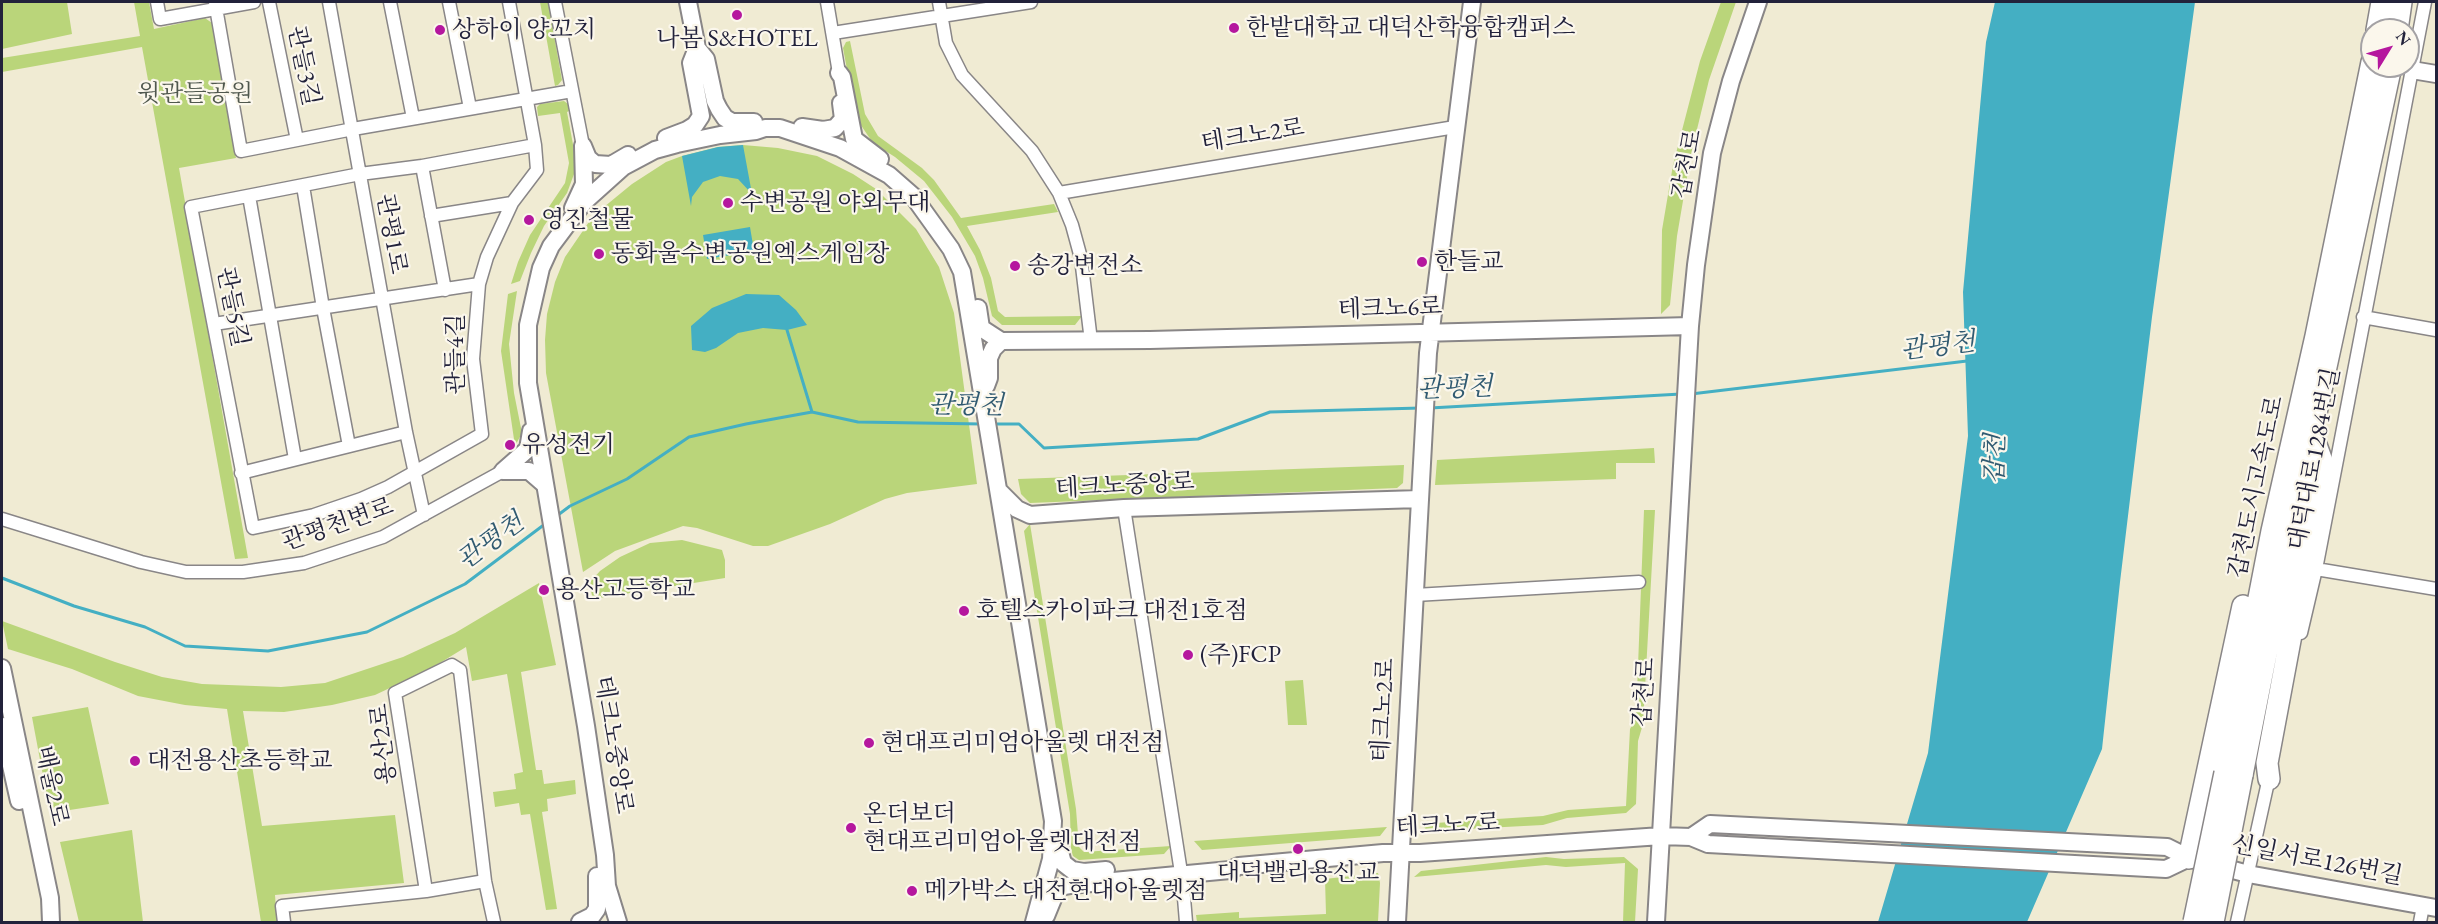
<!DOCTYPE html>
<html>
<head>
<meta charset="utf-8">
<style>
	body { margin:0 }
	#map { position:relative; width:2438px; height:924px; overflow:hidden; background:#f0ebd3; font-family:"EB Garamond",serif }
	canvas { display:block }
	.frame { position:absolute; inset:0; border:3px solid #22223b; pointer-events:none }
	.north { position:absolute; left:2360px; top:18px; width:60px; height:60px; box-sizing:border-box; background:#fbf7ec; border:2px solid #a4a2a5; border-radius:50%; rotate:53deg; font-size:16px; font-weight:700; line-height:24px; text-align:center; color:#22223b }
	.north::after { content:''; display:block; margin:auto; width:21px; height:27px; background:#b5179e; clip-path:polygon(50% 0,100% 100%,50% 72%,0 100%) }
</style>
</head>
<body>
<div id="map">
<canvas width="2438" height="924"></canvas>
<div class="frame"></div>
<div class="north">N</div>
</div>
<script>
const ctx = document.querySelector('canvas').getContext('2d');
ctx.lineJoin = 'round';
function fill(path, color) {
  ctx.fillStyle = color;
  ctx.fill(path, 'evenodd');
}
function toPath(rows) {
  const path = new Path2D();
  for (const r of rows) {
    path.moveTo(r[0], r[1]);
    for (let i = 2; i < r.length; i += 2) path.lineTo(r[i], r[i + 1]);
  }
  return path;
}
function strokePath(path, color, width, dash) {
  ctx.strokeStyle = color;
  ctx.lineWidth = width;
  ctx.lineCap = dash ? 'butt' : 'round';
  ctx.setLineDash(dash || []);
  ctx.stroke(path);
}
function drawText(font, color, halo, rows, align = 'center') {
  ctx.font = font + ' "EB Garamond","Noto Serif KR",serif';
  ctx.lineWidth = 4.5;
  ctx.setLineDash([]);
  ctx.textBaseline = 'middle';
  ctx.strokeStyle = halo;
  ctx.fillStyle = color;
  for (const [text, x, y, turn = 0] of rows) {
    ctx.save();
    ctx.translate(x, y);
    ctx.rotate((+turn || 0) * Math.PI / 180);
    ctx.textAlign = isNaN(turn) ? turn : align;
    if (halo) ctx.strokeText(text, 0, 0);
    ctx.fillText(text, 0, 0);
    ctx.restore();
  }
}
fill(toPath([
	[2,2,67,2,72,34,2,49],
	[134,2,149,2,154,29,205,18,212,23,236,158,179,168,248,558,235,559,142,47,2,72,2,58,140,36],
	[540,2,548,2,562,80,558,85,555,86],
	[1721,2,1736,2,1709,80,1691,154,1677,236,1670,305,1661,314,1662,230,1673,165,1700,61],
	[850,41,865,114,878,136,922,168,934,180,961,218,1054,204,1058,212,967,226,980,250,991,278,998,311,1005,317,1082,316,1075,325,1002,325,992,316,983,278,975,256,952,217,924,181,895,157,873,143,856,118,843,48,846,42],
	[564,101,568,104,569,111,567,112,577,166,567,193,544,226,531,253,520,281,511,284,518,262,530,235,565,183,569,163,560,113,538,116,537,107,540,104],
	[743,145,778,148,817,156,853,174,876,189,916,229,939,267,954,313,977,484,907,493,885,499,830,524,768,546,753,546,697,528,683,526,615,551,583,572,546,373,545,340,547,314,555,282,565,257,593,216,632,184,666,162,682,156,718,147],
	[517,291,509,344,514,393,522,433,515,446,501,351,508,294],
	[1654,448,1655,463,1616,463,1616,479,1435,485,1437,460],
	[1404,465,1403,483,1397,488,1030,503,1021,494,1018,479],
	[1644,510,1655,510,1643,724,1638,741,1636,804,1626,813,1567,818,1543,825,1428,831,1420,824,1543,816,1568,810,1626,806,1630,729,1636,718],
	[1030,524,1076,809,1079,847,1084,852,1171,846,1164,854,1079,860,1073,856,1071,849,1070,814,1024,531],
	[682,540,722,550,725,560,725,578,593,599,589,583,600,571,620,557,650,543],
	[539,583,556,665,521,672,536,770,542,770,544,784,575,780,576,794,547,799,548,811,542,812,557,909,546,910,530,814,521,815,519,803,495,807,493,792,516,789,514,774,523,772,507,674,472,681,466,647,430,669,375,695,332,705,284,712,243,711,262,826,395,815,404,883,275,895,277,922,261,922,227,709,185,705,138,696,72,669,8,649,2,621,115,662,162,677,202,684,281,687,325,683,403,657,455,633],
	[1303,680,1307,725,1288,725,1285,681],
	[88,707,109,804,50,813,32,717],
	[1387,827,1380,836,1202,850,1194,841],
	[132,830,143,922,79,922,60,842],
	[1546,857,1564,859,1624,857,1638,869,1635,922,1623,922,1625,863,1566,867,1546,865,1414,877,1421,871],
	[1378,873,1380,883,1378,922,1197,922,1196,915,1239,912,1239,918,1326,914,1325,879]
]), '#bad57a');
fill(toPath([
	[1995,2,2195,2,2152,317,2120,582,2102,749,2027,922,1878,922,1928,753,1968,436,1963,292,1986,42],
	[743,145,752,194,738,179,720,176,703,182,692,197,691,206,682,156,718,147],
	[750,227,754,251,707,259,703,235],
	[746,294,779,295,796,310,807,325,787,330,763,328,738,333,716,348,705,352,692,350,691,326,712,308]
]), '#44afc3');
strokePath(toPath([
	[787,330,812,412],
	[1691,394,1967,361],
	[1430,408,1681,394],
	[994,424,1019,424,1044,448,1198,439,1270,412,1421,408],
	[558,515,570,506,627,479,689,437,746,424,812,412,858,422,982,424],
	[2,578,74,606,145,627,185,646,268,651,367,632,465,584,545,524]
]), '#44afc3', 3);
const street = toPath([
	[157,2,160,19,254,2],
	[215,2,241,151,353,129,572,91],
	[269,2,297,140],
	[329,2,406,432,424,515],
	[390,2,413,118],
	[449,2,470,108],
	[509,2,535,145,537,170,512,203,487,257,479,284,473,359,482,434,388,487,361,499,314,515,253,528,191,207,360,174,422,166,535,145],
	[555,2,583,146],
	[827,2,839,73],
	[939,2,946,43,962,75,1032,151,1059,193,1072,225,1081,258,1091,341],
	[833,33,1031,2],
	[422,166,445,290],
	[303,186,323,308,349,446],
	[1059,193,1455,127],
	[249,196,295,459],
	[431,216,512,203],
	[2363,317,2436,330],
	[214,324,479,284],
	[241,473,406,432],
	[1124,508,1180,866],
	[2,519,141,562,186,572,243,572,304,563,383,537,503,471],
	[2316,569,2436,589],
	[1415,595,1639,582],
	[2301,633,2316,569,2425,2],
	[1182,874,1186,922],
	[426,891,395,693,452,665,460,670,485,881,494,922],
	[284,922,282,906,426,891,485,881],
	[2237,922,2270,773],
	[2420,922,2423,906]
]);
const secondary = toPath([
	[688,2,697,48,706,59,715,101,719,109,725,118,732,122,754,122],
	[2412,70,2436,74],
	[839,73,842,77,854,139,880,159],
	[802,127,823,130,835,128,843,119,841,103],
	[666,138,687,130,695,125,701,116,691,63,697,48],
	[583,146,588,158,595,164,611,165,628,155],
	[573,208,584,184,583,146],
	[978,308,981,328,1001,341],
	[1001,341,1150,340,1690,326],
	[986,386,989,378,989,358,993,349,1001,341],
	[503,471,528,449,531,431],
	[503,471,529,471,544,484],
	[1000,492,1017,509,1030,515,1124,508,1420,499],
	[2,668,50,898,51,922],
	[2,726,19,801],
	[1691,837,1710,824,2167,847,2189,858,2248,874,2436,908],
	[1059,839,1060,852,1063,863,1072,870,1084,872,1106,870],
	[1046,916,1055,894,1060,887,1071,885,1230,870,1239,866,1383,853,1420,853,1661,836,1691,837,1708,844,2166,869,2189,858],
	[580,922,592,916,597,909,597,876],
	[618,922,607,886,605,855,586,726,528,383,528,325,541,268,551,246,584,202,623,167,655,150,677,144,720,135,756,131,765,128,780,128,840,148,889,175,913,196,951,249,962,272,1053,821,1051,859,1034,922],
	[1397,922,1428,353,1472,2],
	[1656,922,1690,326,1696,265,1712,153,1731,81,1758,2]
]);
const highway = toPath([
	[2377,30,2382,2],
	[2397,30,2401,2],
	[2225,773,2272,531,2316,336,2372,62],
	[2242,775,2289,538,2391,66],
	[2269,779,2267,763,2323,464,2312,434],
	[2189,858,2243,606]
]);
strokePath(street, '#898687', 15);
strokePath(secondary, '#898687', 20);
strokePath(highway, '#898687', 24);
strokePath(street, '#fff', 12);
strokePath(secondary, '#fff', 16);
strokePath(highway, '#fff', 21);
const highwayBridge = toPath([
	[2194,922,2225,773],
	[2213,922,2242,775]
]);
strokePath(highwayBridge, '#898687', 24, []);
strokePath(highwayBridge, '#fff', 21);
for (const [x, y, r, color] of [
	[737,15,6,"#b5179e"],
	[1234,28,6,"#b5179e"],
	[440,30,6,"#b5179e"],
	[728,203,6,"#b5179e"],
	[529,220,6,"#b5179e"],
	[599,254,6,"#b5179e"],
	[1422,262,6,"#b5179e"],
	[1015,266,6,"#b5179e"],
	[510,445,6,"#b5179e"],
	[544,590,6,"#b5179e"],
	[964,611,6,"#b5179e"],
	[1188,655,6,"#b5179e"],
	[869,743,6,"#b5179e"],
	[135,761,6,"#b5179e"],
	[851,828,6,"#b5179e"],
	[1298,849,6,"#b5179e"],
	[912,891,6,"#b5179e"]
]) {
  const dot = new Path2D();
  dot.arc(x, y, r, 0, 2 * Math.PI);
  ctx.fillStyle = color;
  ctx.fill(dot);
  strokePath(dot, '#fbf7ec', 2);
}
drawText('24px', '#22223b', '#fbf7ec', [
	["한밭대학교 대덕산학융합캠퍼스",1246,28],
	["상하이 양꼬치",452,30],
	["나봄 S&HOTEL",737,39,"center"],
	["수변공원 야외무대",740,203],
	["영진철물",541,220],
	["동화울수변공원엑스게임장",611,254],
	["한들교",1434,262],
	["송강변전소",1027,266],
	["유성전기",522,445],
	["용산고등학교",556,590],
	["호텔스카이파크 대전1호점",976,611],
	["(주)FCP",1200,655],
	["현대프리미엄아울렛 대전점",881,743],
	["대전용산초등학교",147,761],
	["온더보더",863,814],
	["현대프리미엄아울렛대전점",863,842],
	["대덕밸리용신교",1298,873,"center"],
	["메가박스 대전현대아울렛점",924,891]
], 'left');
drawText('24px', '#22223b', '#fbf7ec', [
	["관들3길",303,66,79],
	["테크노2로",1253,136,-9],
	["갑천로",1688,164,-79],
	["관평1로",391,234,80],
	["관들5길",232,307,79],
	["테크노6로",1390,309,-2],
	["관들4길",456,354,-90],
	["대덕대로1284번길",2315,459,-79],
	["테크노중앙로",1125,486,-3],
	["갑천도시고속도로",2257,487,-78],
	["관평천변로",338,525,-19],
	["갑천로",1645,692,-86],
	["테크노2로",1384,710,-87],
	["용산2로",384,744,-96],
	["테크노중앙로",613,745,81],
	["배울2로",51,786,78],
	["테크노7로",1448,826,-3],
	["신일서로126번길",2317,861,11]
]);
drawText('24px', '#50584e', '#fbf7ec', [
	["윗관들공원",195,94]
]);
drawText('italic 26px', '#305a71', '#fbf7ec', [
	["관평천",1938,347,-7],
	["관평천",1455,389,-2],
	["관평천",966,406,1],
	["갑천",1996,459,-88],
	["관평천",491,542,-36]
]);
</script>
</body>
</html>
